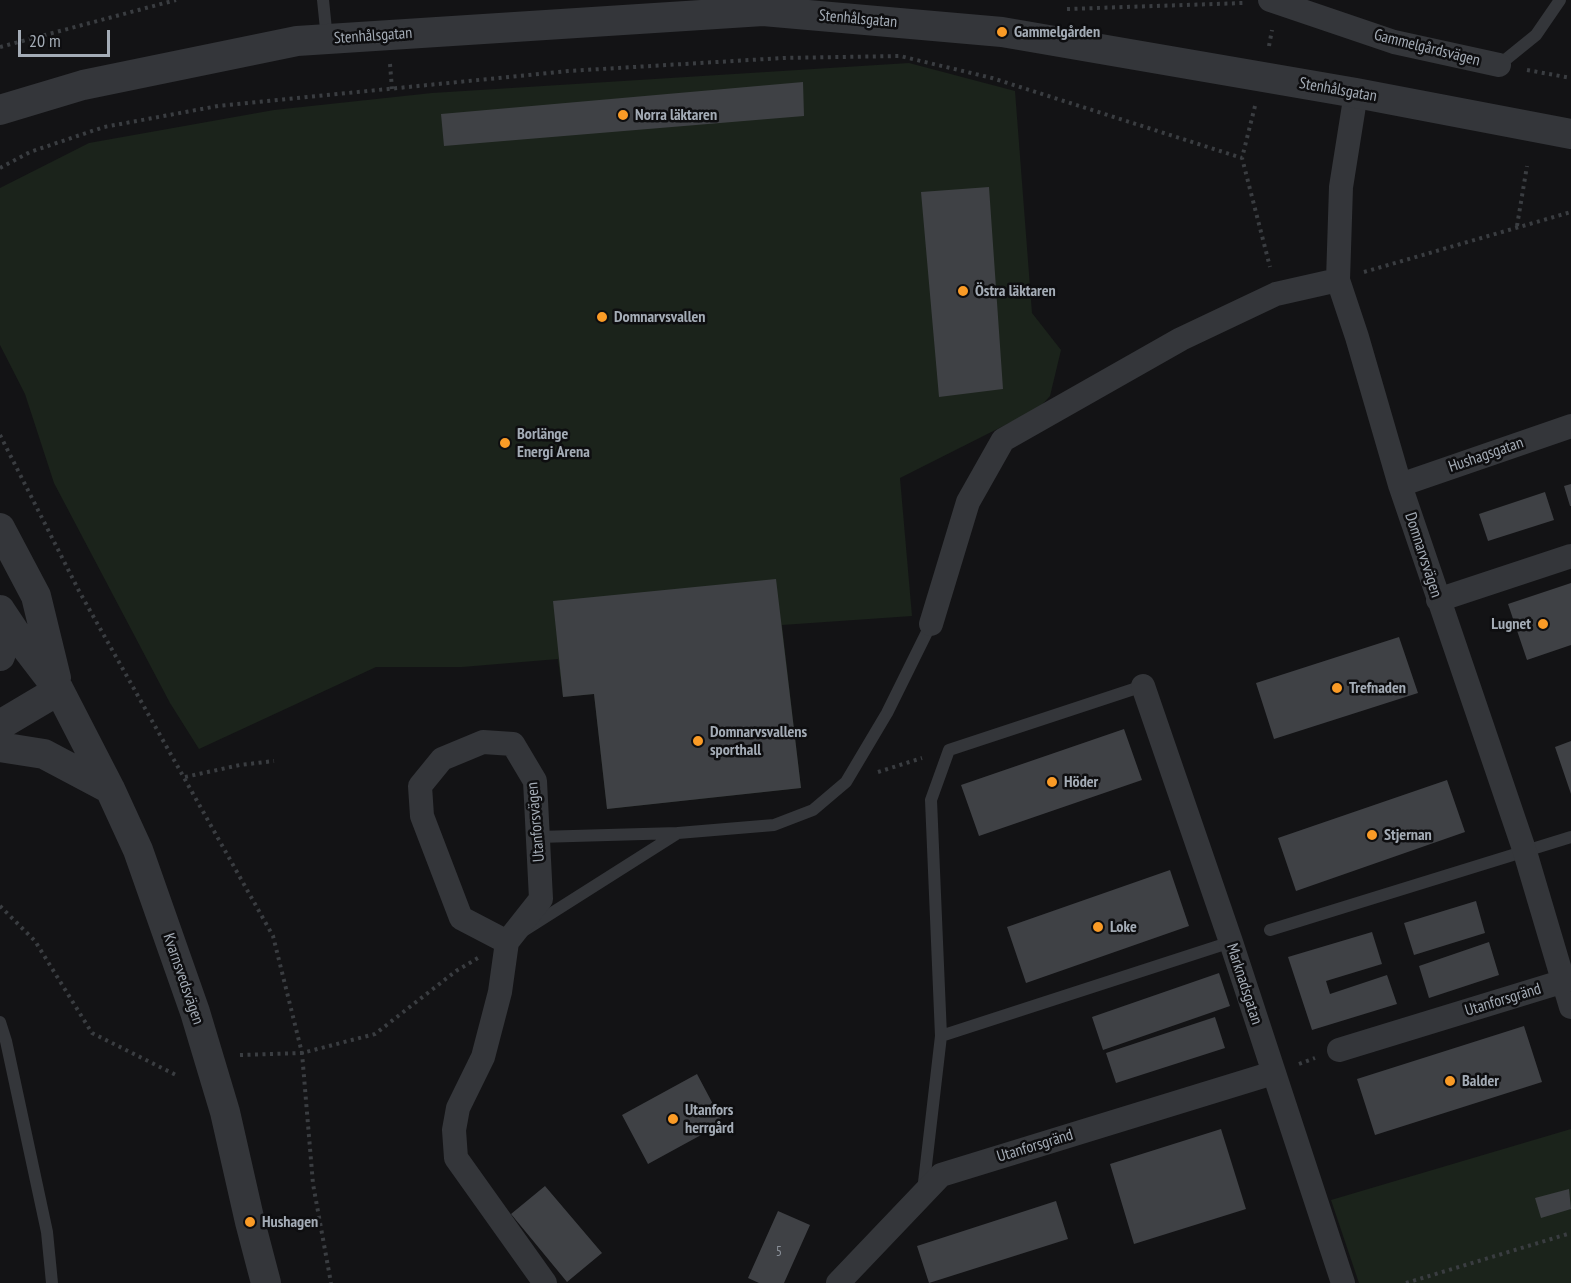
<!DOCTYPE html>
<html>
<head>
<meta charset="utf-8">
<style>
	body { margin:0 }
	#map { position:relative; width:1571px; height:1283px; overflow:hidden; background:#131315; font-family:"PT Sans Narrow",sans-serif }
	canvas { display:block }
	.scale { position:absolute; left:18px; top:30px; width:92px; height:27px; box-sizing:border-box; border:3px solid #a4acb6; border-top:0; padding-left:8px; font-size:18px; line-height:21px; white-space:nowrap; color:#a4acb6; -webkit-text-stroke:4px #0e0e10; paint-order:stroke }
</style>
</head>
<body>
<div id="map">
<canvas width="1571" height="1283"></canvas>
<div class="scale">20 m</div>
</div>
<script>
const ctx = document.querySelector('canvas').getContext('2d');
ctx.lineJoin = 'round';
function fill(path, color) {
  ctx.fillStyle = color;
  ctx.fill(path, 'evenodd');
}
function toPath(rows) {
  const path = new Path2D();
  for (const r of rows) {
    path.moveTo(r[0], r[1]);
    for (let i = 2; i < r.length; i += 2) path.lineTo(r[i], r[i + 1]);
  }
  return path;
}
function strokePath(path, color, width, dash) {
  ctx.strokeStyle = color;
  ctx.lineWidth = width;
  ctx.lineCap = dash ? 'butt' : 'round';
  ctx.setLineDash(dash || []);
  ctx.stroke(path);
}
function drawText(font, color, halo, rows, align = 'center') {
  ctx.font = font + ' "PT Sans Narrow",sans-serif';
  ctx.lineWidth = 5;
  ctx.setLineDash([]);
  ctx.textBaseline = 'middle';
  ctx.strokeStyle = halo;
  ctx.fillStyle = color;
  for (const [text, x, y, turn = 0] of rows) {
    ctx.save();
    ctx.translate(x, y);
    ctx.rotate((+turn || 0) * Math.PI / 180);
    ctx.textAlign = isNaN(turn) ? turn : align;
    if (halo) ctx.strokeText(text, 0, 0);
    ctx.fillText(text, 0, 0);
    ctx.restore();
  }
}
fill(toPath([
	[909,63,1015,91,1032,313,1061,350,1050,396,1039,408,900,478,912,616,782,625,801,788,607,809,594,694,563,697,558,659,462,667,376,667,199,749,170,703,54,483,25,394,0,345,0,188,89,143,274,110,432,93],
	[1571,1129,1571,1283,1359,1283,1331,1200]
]), '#1b231b');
fill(toPath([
	[803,82,804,116,444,146,441,114],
	[989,187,1003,389,939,397,921,192],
	[1571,484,1571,506,1570,506,1564,486],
	[1545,492,1554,520,1488,541,1479,514],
	[776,579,801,788,607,809,594,694,563,697,553,601],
	[1571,583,1571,645,1527,660,1508,604],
	[1399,637,1418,693,1274,739,1256,683],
	[1124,729,1142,780,979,836,961,785],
	[1571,741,1571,794,1555,747],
	[1447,780,1465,832,1296,891,1278,838],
	[1170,870,1189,926,1026,983,1007,927],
	[1476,901,1485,933,1414,955,1404,923],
	[1372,932,1382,964,1326,981,1330,994,1387,975,1397,1004,1312,1030,1288,957],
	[1489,942,1499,975,1429,998,1419,966],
	[1219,973,1230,1006,1103,1050,1092,1017],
	[1215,1017,1225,1048,1116,1083,1106,1053],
	[1524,1026,1542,1082,1375,1135,1357,1079],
	[697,1074,723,1123,648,1164,622,1115],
	[1221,1129,1246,1209,1134,1244,1110,1164],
	[545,1186,602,1253,567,1282,511,1214],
	[1569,1189,1571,1209,1541,1218,1535,1198],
	[1056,1201,1068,1239,929,1283,917,1246],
	[778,1211,810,1225,784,1283,759,1283,748,1278]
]), '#3f4145');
strokePath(toPath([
	[1067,9,1243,3],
	[1269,46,1272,30],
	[0,47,176,0],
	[390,64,392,89],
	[1527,70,1571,78],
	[1255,106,1242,158,1270,267],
	[0,168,30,152,104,127,218,106,568,71,783,58,900,56,992,78,1242,158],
	[1517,226,1527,166],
	[1364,272,1571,212],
	[0,435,79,591,273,936,302,1053,313,1184,331,1283],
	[878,772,922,758],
	[185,777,240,765,274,761],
	[0,906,35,941,92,1033,176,1075],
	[240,1055,302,1053,375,1034,456,971,478,958],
	[1299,1064,1315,1058],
	[1406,1283,1571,1233]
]), '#3a3d41', 4, [3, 4.5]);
strokePath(toPath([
	[323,0,327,39],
	[1499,65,1536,35,1560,0],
	[538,837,678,833],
	[525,930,678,833,774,825,813,810,846,782,887,713,931,624],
	[1270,930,1571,837],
	[0,1022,6,1041,47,1232,52,1283],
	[941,1036,931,800,949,750,1143,686],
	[923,1191,941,1036,1231,942]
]), '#34363a', 12);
strokePath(toPath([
	[1270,0,1394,42,1499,65],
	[1356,93,1341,187,1338,280,1357,337,1400,485,1525,852,1571,1007],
	[1400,485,1571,426],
	[1438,600,1571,556],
	[931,624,968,502,1003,440,1181,339,1276,294,1338,280],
	[1143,686,1231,942,1343,1283],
	[507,942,461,918,422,816,420,786,442,759,483,742,513,744,535,781,541,899,507,942,500,992,483,1057,458,1108,454,1130,456,1158,545,1283],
	[1339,1050,1571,979],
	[838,1283,941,1175,1273,1073]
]), '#34363a', 24);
strokePath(toPath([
	[0,110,83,85,297,41,763,11,1002,32,1356,93,1571,134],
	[0,528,36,596,56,678],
	[0,610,16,634,59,690,110,789,138,850,195,1012,225,1112,250,1222,266,1283],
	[0,656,5,641,0,610],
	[0,725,59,690],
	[0,747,44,754,110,789]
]), '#34363a', 30);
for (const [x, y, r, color] of [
	[1002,32,6,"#fa9b26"],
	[623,115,6,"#fa9b26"],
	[963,291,6,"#fa9b26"],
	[602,317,6,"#fa9b26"],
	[505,443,6,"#fa9b26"],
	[1543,624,6,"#fa9b26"],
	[1337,688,6,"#fa9b26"],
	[698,741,6,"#fa9b26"],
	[1052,782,6,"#fa9b26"],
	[1372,835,6,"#fa9b26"],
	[1098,927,6,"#fa9b26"],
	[1450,1081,6,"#fa9b26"],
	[673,1119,6,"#fa9b26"],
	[250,1222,6,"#fa9b26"]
]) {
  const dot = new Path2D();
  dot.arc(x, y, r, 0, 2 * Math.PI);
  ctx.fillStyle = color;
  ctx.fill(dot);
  strokePath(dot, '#0e0e10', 2);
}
drawText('14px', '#8b919a', null, [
	["5",779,1252]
]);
drawText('16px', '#a4acb6', '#0e0e10', [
	["Stenhålsgatan",858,19,5],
	["Stenhålsgatan",373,36,-4],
	["Gammelgårdsvägen",1427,48,14],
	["Stenhålsgatan",1338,90,10],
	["Hushagsgatan",1486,455,-19],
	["Domnarvsvägen",1423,555,72],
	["Utanforsvägen",536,822,-95],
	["Kvarnsvedsvägen",183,979,71],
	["Marknadsgatan",1244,984,72],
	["Utanforsgränd",1503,1000,-17],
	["Utanforsgränd",1035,1146,-17]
]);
drawText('bold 16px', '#a4acb6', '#0e0e10', [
	["Gammelgården",1014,32],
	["Norra läktaren",635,115],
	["Östra läktaren",975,291],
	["Domnarvsvallen",614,317],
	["Borlänge",517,434],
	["Energi Arena",517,452],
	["Lugnet",1531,624,"right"],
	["Trefnaden",1349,688],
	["Domnarvsvallens",710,732],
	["sporthall",710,750],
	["Höder",1064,782],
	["Stjernan",1384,835],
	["Loke",1110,927],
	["Balder",1462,1081],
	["Utanfors",685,1110],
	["herrgård",685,1128],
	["Hushagen",262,1222]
], 'left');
</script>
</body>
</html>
